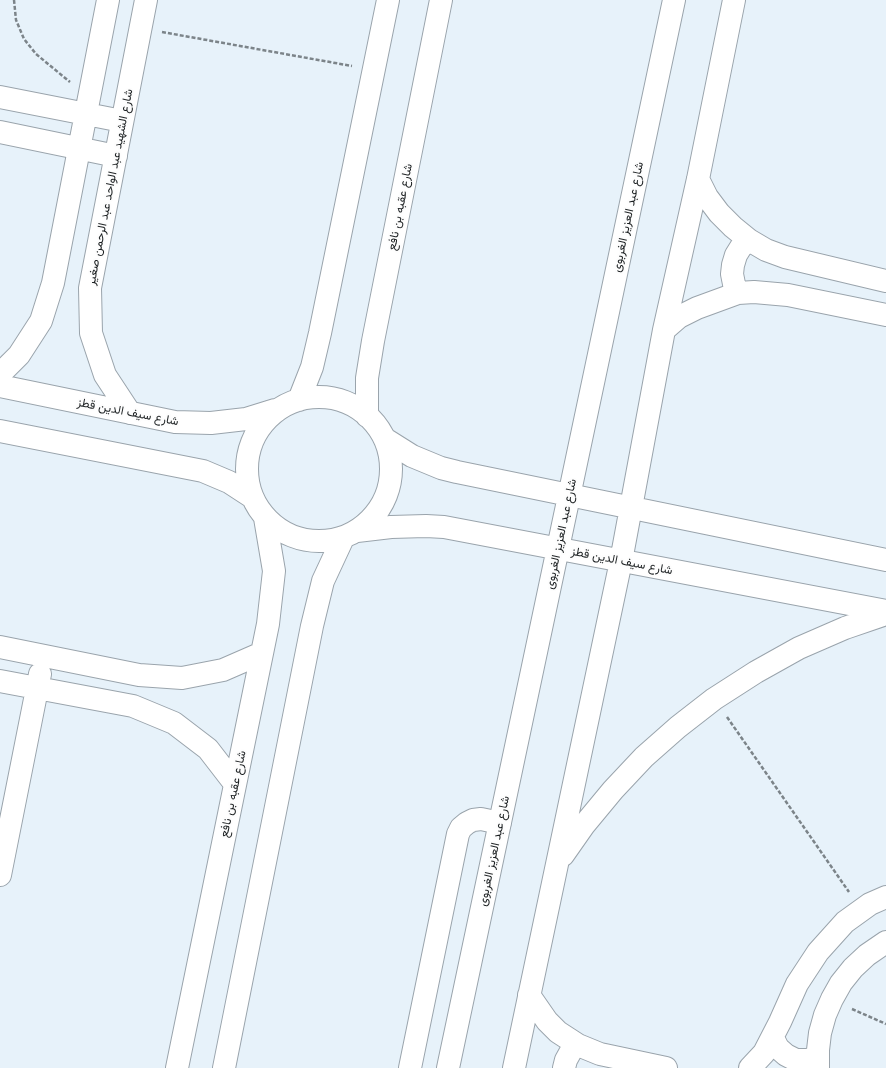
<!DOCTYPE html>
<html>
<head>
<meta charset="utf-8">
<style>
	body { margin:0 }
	canvas { display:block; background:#e7f2fa }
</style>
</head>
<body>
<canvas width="886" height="1068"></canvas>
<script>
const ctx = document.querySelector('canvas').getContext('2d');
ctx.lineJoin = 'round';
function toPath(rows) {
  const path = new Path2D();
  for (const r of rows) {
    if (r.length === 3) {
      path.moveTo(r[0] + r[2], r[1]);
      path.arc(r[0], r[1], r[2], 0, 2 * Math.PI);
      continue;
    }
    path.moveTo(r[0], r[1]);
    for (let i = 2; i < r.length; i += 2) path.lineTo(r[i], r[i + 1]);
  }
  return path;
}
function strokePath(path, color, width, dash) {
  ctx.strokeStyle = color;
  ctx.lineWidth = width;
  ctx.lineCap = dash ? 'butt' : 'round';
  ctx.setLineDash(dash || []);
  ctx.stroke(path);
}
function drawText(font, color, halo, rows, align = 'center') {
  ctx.font = font + ' Inter,Vazirmatn,sans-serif';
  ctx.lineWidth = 4;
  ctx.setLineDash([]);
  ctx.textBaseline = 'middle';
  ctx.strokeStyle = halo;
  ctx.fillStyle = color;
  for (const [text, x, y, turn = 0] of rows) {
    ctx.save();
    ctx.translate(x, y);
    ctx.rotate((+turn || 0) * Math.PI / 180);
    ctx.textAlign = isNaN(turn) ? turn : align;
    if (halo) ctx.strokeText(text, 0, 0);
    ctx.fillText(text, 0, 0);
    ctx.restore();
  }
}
const minor = toPath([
	[0,97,122,121],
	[0,132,116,156],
	[698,179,707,197,719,213,733,227,749,240,766,250,785,257,886,281],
	[738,293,734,284,732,274,733,265,736,255,741,247,749,240],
	[664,330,679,317,697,308,738,293,754,292,788,295,886,315],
	[0,374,19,355,41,321,53,283,108,0],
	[0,386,175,422,211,423,246,419,275,410],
	[319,469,72],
	[299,400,312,367,320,333,388,0],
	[130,413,105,375,91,333,90,288,146,0],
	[367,416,367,378,373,341,441,0],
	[0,431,203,471,229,482,252,497],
	[385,439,412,456,441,468,457,472,886,560],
	[357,531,391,527,426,526,444,527,886,611],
	[0,647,139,675,182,678,223,670,262,653],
	[0,681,133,706,174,723,208,749,235,784],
	[563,855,584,825,613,790,644,757,678,727,714,699,756,672,799,648,845,628,886,614],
	[0,875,40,674],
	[529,995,547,1021,558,1032,578,1045,600,1054,666,1068],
	[773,1038,778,1048,786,1055,796,1060,807,1060,818,1057],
	[177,1068,268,624,274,571,265,518],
	[224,1068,312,626,323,581,343,538],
	[410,1068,458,834,461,828,467,823,473,820,481,819,500,823],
	[448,1068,674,0],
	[514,1068,621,561,664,330,698,179,734,0],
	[564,1068,566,1060,571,1051,578,1045],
	[750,1068,764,1053,780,1022,797,984,818,952,845,922,870,904,886,897],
	[818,1068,818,1050,820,1033,825,1015,832,999,841,983,853,968,867,955,886,942]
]);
strokePath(minor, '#9aa4ac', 24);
strokePath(toPath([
	[14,0,16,20,24,39,36,54,70,82],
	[162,32,352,66],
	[727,717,849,892],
	[852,1009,886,1024]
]), '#7c8489', 2.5, [4, 2]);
strokePath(minor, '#fff', 22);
drawText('12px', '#1c2022', '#fdfdfd', [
	["شارع الشهيد عبد الواحد عبد الرحمن صغير",110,187,-79],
	["شارع عقبه بن نافع",400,207,-79],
	["شارع عبد العزيز الغربوى",628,217,-78],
	["شارع سيف الدين قطز",128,412,11],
	["شارع عبد العزيز الغربوى",561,534,-78],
	["شارع سيف الدين قطز",622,561,11],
	["شارع عقبه بن نافع",233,794,-78],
	["شارع عبد العزيز الغربوى",494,851,-78]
]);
</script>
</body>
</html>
